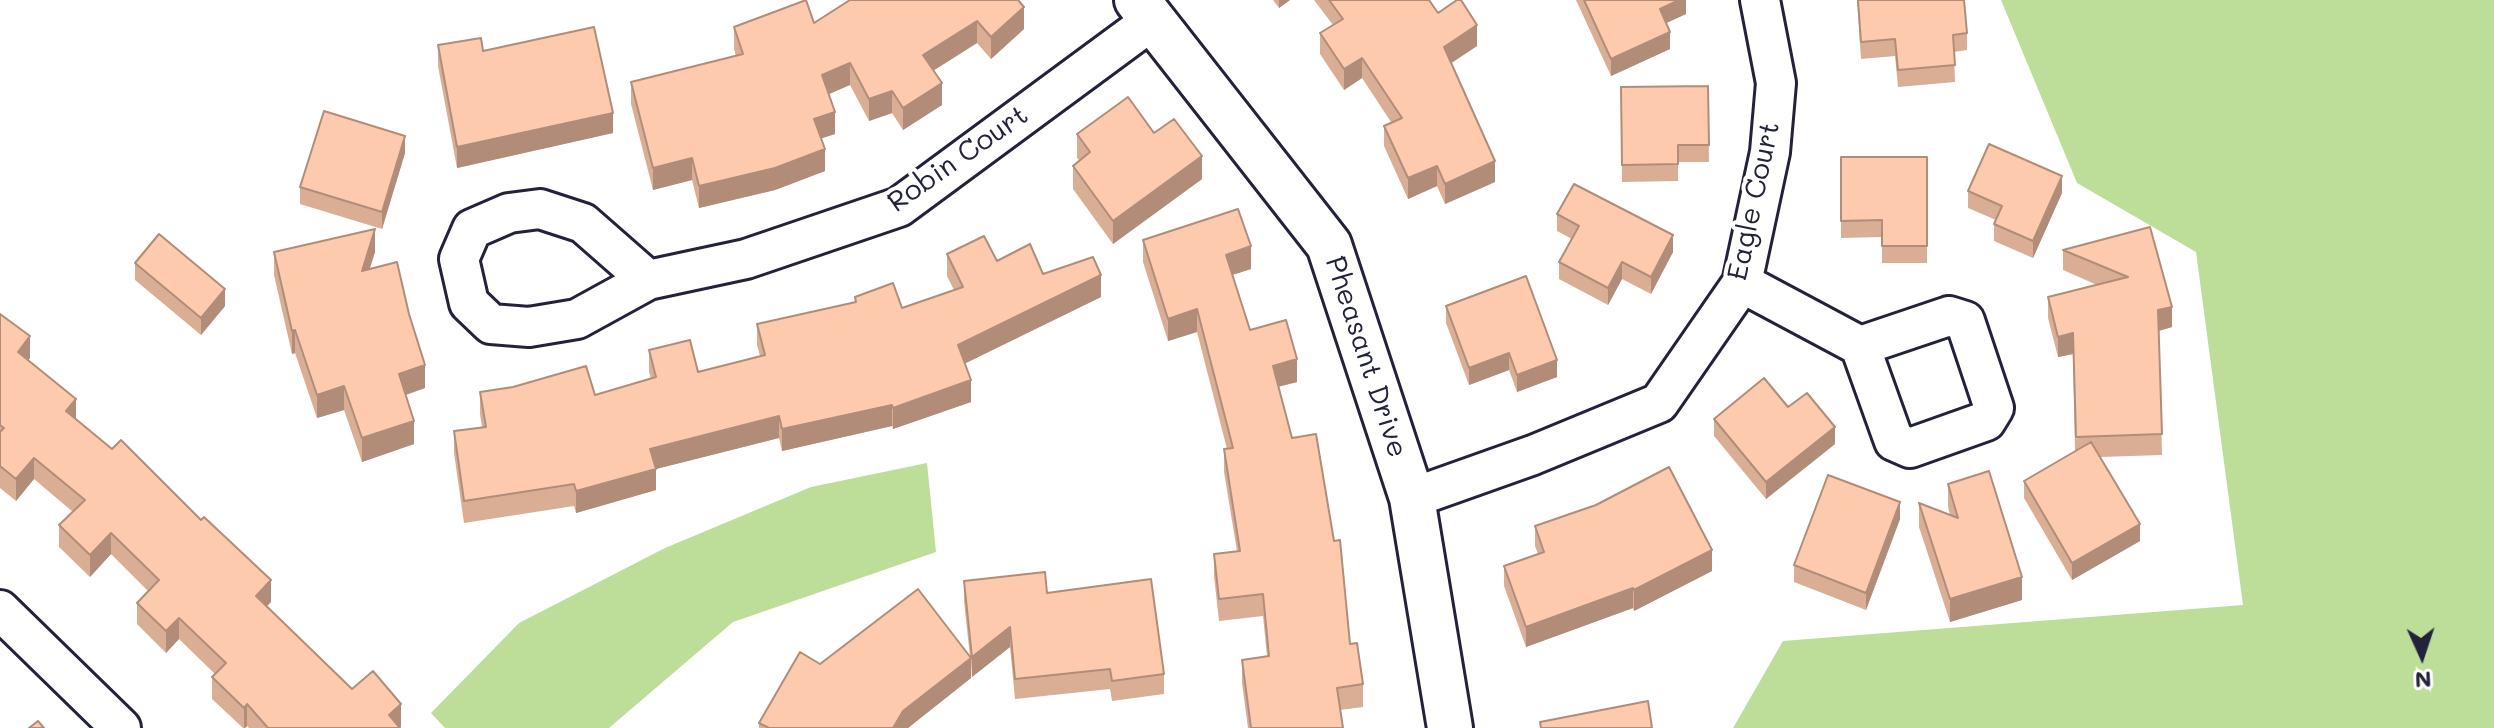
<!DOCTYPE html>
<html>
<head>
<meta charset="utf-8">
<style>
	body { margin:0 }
	#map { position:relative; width:2494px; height:728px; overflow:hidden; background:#fff; font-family:Mali,sans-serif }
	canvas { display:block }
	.north { position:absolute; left:2382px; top:616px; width:80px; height:80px; -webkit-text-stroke:6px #fff; paint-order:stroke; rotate:177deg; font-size:22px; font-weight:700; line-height:32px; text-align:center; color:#22223b }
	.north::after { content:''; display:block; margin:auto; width:28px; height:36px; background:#22223b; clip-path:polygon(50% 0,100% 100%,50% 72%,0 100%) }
</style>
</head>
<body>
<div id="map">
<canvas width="2494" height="728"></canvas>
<div class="north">N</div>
</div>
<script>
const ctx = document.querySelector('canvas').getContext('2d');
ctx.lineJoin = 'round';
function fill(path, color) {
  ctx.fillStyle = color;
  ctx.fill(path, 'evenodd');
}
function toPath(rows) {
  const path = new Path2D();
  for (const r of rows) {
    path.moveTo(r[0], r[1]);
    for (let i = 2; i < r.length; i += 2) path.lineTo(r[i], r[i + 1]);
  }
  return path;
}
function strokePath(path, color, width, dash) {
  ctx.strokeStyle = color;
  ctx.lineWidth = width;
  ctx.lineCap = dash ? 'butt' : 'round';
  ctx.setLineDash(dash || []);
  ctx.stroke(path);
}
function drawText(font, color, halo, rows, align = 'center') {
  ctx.font = font + ' Mali,sans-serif';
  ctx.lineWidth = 8;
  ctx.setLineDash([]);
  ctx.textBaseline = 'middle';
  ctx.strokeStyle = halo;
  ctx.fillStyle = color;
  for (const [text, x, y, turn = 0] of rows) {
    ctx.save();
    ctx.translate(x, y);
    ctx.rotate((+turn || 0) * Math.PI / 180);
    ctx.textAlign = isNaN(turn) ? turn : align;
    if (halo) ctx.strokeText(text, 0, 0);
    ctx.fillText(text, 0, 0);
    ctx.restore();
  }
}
fill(toPath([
	[2001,0,2494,0,2494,728,1733,728,1783,641,2243,605,2196,252,2077,183],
	[927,463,936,552,733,622,609,728,445,728,431,713,519,623,665,548,811,487]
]), '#bdde98');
const minor = toPath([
	[648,280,583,223,540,209,509,213,472,229,459,259,469,303,491,324,529,327,577,319,648,280,746,259,899,207,1154,19],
	[1742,283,1860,346],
	[1949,316,1965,321,1994,408,1986,421,1910,448,1894,441,1860,346,1949,316],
	[1412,498,1533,455,1659,403,1742,283,1770,152,1776,83,1760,0],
	[0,610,121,728]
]);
const tertiary = toPath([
	[1137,0,1329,245,1412,498,1450,728]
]);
strokePath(minor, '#22223b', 44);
strokePath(tertiary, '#22223b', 50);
strokePath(minor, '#fff', 38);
strokePath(tertiary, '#fff', 44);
fill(toPath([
	[850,0,1019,0,1024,29,991,59,977,43,933,71,942,105,903,130,892,113,869,121,850,85,829,94,835,134,821,138,825,171,775,190,699,208,692,180,653,190,631,104,631,82,736,56,734,49,734,27,814,23],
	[1273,0,1290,0,1279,8],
	[1314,0,1429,0,1438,13,1477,46,1451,63,1495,182,1445,204,1437,186,1408,199,1384,146,1384,126,1391,122,1362,78,1344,90,1320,54,1320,33,1333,25],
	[1576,0,1686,0,1686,14,1666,23,1670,49,1611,76],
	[1857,0,1967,33,1967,50,1954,52,1955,82,1898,87,1895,56,1861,59],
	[438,45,483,51,613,133,457,168,438,66],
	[1708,86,1709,162,1678,162,1678,181,1622,182,1621,87],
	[1154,133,1202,179,1113,244,1073,189,1073,166,1079,160,1077,158,1077,134],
	[405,153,382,229,300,204,300,187],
	[1841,157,1927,157,1927,263,1882,263,1882,237,1841,238],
	[1968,191,2062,193,2033,258,1994,241,1994,224,1996,220,1968,208],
	[1557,214,1673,252,1651,294,1622,279,1608,305,1559,279,1559,262,1572,239,1557,231],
	[2150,227,2172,327,2159,331,2162,455,2100,457,2140,541,2072,580,2024,498,2024,481,2075,451,2073,354,2058,357,2048,318,2048,297,2097,285,2063,270,2063,250],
	[1143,240,1251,269,1232,275,1250,330,1297,382,1278,387,1350,644,1363,684,1363,707,1340,710,1343,728,1248,728,1242,683,1242,660,1267,656,1263,616,1219,621,1214,576,1214,554,1237,551,1224,472,1224,449,1227,449,1197,332,1168,341,1143,262],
	[274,252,375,252,369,269,425,388,406,395,414,444,362,462,344,410,317,418,295,353,292,354,274,275],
	[947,254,997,261,1043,274,1101,297,965,363,971,402,893,429,892,426,782,451,779,438,656,469,656,490,576,513,574,506,464,523,454,453,454,431,482,427,480,414,480,392,595,395,651,379,649,372,649,350,698,372,760,356,757,345,757,324,855,302,855,297,902,308,954,290,947,276],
	[135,263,225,306,201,335,135,280],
	[1446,306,1557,377,1517,392,1509,370,1469,385,1446,323],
	[0,314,30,358,28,360,76,419,271,602,267,606,352,689,401,726,400,728,249,728,247,726,246,728,243,728,212,699,212,677,215,674,179,639,166,653,137,624,137,603,148,591,111,554,90,577,59,547,59,525,73,512,34,479,16,501,0,488],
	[1714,419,1835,444,1766,499,1714,436],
	[1948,484,2022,600,1950,622,1919,527,1919,503,1950,515,1948,507],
	[1900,519,1866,610,1794,582,1794,565],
	[1535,526,1712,571,1634,611,1633,608,1526,647,1504,586,1504,566,1538,554,1535,546],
	[964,581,1047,593,1164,674,1164,694,1112,701,1110,689,1015,699,1010,647,972,677,971,663,971,678,908,728,759,728,759,723,820,664,970,657,964,601]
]), '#daae95');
fill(toPath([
	[1279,0,1290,0,1279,8],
	[1679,0,1686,0,1686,14,1660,26,1660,9],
	[1024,7,1024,29,991,59,991,37],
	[977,21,977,43,923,77,923,55],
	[1477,25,1477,46,1444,68,1444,47],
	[1670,32,1670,49,1611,76,1611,59],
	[1362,58,1362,78,1344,90,1344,69],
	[850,63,850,85,822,97,822,75],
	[942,83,942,105,903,130,903,108],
	[892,91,892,113,869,121,869,99],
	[835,112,835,134,814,141,814,119],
	[613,113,613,133,457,168,457,147],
	[405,136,405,153,382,229,382,212],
	[825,149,825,171,775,190,699,208,699,186],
	[1202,156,1202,179,1113,244,1113,221],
	[692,158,692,180,653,190,653,168],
	[1495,161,1495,182,1445,204,1445,184],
	[1437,166,1437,186,1408,199,1408,178],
	[2062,176,2062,193,2033,258,2033,241],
	[375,229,375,252,362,294,362,271],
	[1673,235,1673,252,1651,294,1651,277],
	[1251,246,1251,269,1226,277,1226,255],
	[1622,262,1622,279,1608,305,1608,288],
	[1101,275,1101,297,958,367,958,345],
	[225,289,225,306,201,335,201,318],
	[2172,307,2172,327,2158,331,2158,310],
	[1197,309,1197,332,1168,341,1168,319],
	[295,330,295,353,292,354,292,331],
	[2073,333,2073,354,2058,357,2058,337],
	[30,336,30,358,18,373,18,352],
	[1509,353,1509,370,1469,385,1469,368],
	[1297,359,1297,382,1273,388,1273,366],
	[1557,360,1557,377,1517,392,1517,375],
	[425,365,425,388,399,397,399,374],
	[971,380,971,402,893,429,893,408],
	[344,386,344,410,317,418,317,395],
	[76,399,76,421,66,411],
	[892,405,892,426,782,451,782,429],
	[779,416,779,438,656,469,656,490,576,513,576,491,650,449],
	[414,421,414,444,362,462,362,438],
	[1835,427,1835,444,1766,499,1766,482],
	[34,458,34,479,16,501,16,479],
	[1900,502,1900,519,1866,610,1866,593],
	[2140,524,2140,541,2072,580,2072,563],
	[111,533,111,554,90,577,90,555],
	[1712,550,1712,571,1634,611,1634,590],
	[2022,577,2022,600,1950,622,1950,599],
	[271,580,271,602,256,617,256,596],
	[1633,588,1633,608,1526,647,1526,627],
	[179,618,179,639,166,653,166,631],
	[1010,627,1010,647,972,677,972,657],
	[971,658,971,678,908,728,893,728,903,711],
	[247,704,247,726,244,728,244,708],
	[401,704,401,726,399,728,389,715]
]), '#b18d79');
const building = toPath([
	[806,0,814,23,850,0,1018,0,1024,7,991,37,977,21,923,55,942,83,903,108,892,91,869,99,850,63,822,75,835,112,814,119,825,149,775,168,699,186,692,158,653,168,631,82,743,54,734,27,806,0],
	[1329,0,1429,0,1438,13,1457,0,1461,0,1477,25,1444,47,1495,161,1445,184,1437,166,1408,178,1384,126,1402,118,1362,58,1344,69,1320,33,1343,19,1329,0],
	[1584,0,1679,0,1660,9,1670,32,1611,59,1584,0],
	[1858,0,1964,0,1967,33,1953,35,1955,65,1898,70,1895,39,1861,42,1858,0],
	[594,27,613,113,457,147,438,45,481,38,483,51,594,27],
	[1708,86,1709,145,1678,145,1678,164,1622,165,1621,87,1708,86],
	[1128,97,1154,133,1174,119,1202,156,1113,221,1073,166,1090,152,1077,134,1128,97],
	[324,111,405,136,382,212,300,187,324,111],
	[1989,144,2062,176,2033,241,1994,224,2002,206,1968,191,1989,144],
	[1841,157,1927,157,1927,246,1882,246,1882,220,1841,221,1841,157],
	[1574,184,1673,235,1651,277,1622,262,1608,288,1559,262,1579,226,1557,214,1574,184],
	[1238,209,1251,246,1226,255,1250,330,1286,320,1297,359,1273,366,1292,438,1316,434,1334,541,1340,540,1350,644,1357,643,1363,684,1337,688,1343,728,1251,728,1242,660,1269,656,1263,594,1219,599,1214,554,1240,551,1224,449,1233,448,1197,309,1168,319,1143,240,1238,209],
	[2150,227,2172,307,2158,310,2162,434,2076,437,2073,333,2058,337,2048,297,2128,277,2063,250,2150,227],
	[375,229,362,271,397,262,409,314,425,365,399,374,414,421,362,438,344,386,317,395,295,330,292,331,274,252,375,229],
	[159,234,225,289,201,318,135,263,159,234],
	[984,236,997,261,1030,244,1043,274,1093,257,1101,275,958,345,971,380,893,408,892,405,782,429,779,416,650,449,656,469,576,491,574,484,464,501,454,431,486,427,480,392,513,387,586,366,595,395,656,377,649,350,690,340,698,372,765,355,757,324,856,302,855,297,893,283,902,308,963,287,947,254,984,236],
	[1526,276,1557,360,1517,375,1509,353,1469,368,1446,306,1526,276],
	[0,314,30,336,18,352,76,399,66,411,112,449,121,440,201,520,204,517,271,580,256,596,352,689,373,671,401,704,389,715,400,728,268,728,247,704,244,708,212,677,226,663,179,618,166,631,137,603,159,580,111,533,90,555,59,525,85,500,34,458,16,479,0,466,0,432,4,428,0,425,0,314],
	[1764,378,1788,407,1807,393,1835,427,1766,482,1714,419,1764,378],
	[2091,442,2140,524,2072,563,2024,481,2091,442],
	[1669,467,1712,550,1634,590,1633,588,1526,627,1504,566,1544,552,1535,526,1596,505,1669,467],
	[1989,471,2022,577,1950,599,1919,503,1958,518,1948,484,1989,471],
	[1828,475,1900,502,1866,593,1794,565,1828,475],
	[1045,572,1047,593,1151,579,1164,674,1112,681,1110,669,1015,679,1010,627,972,657,964,581,1045,572],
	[918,589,971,658,903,711,893,728,769,728,759,723,800,652,820,664,918,589],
	[1648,701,1652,728,1541,728,1540,722,1648,701],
	[38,721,44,728,29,728,38,721]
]);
fill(building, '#fdcaad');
strokePath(building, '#b18d79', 2);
drawText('28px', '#22223b', '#fff', [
	["Robin Court",958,159,-35],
	["Eagle Court",1754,201,-78],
	["Pheasant Drive",1366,357,72]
]);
</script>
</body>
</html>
